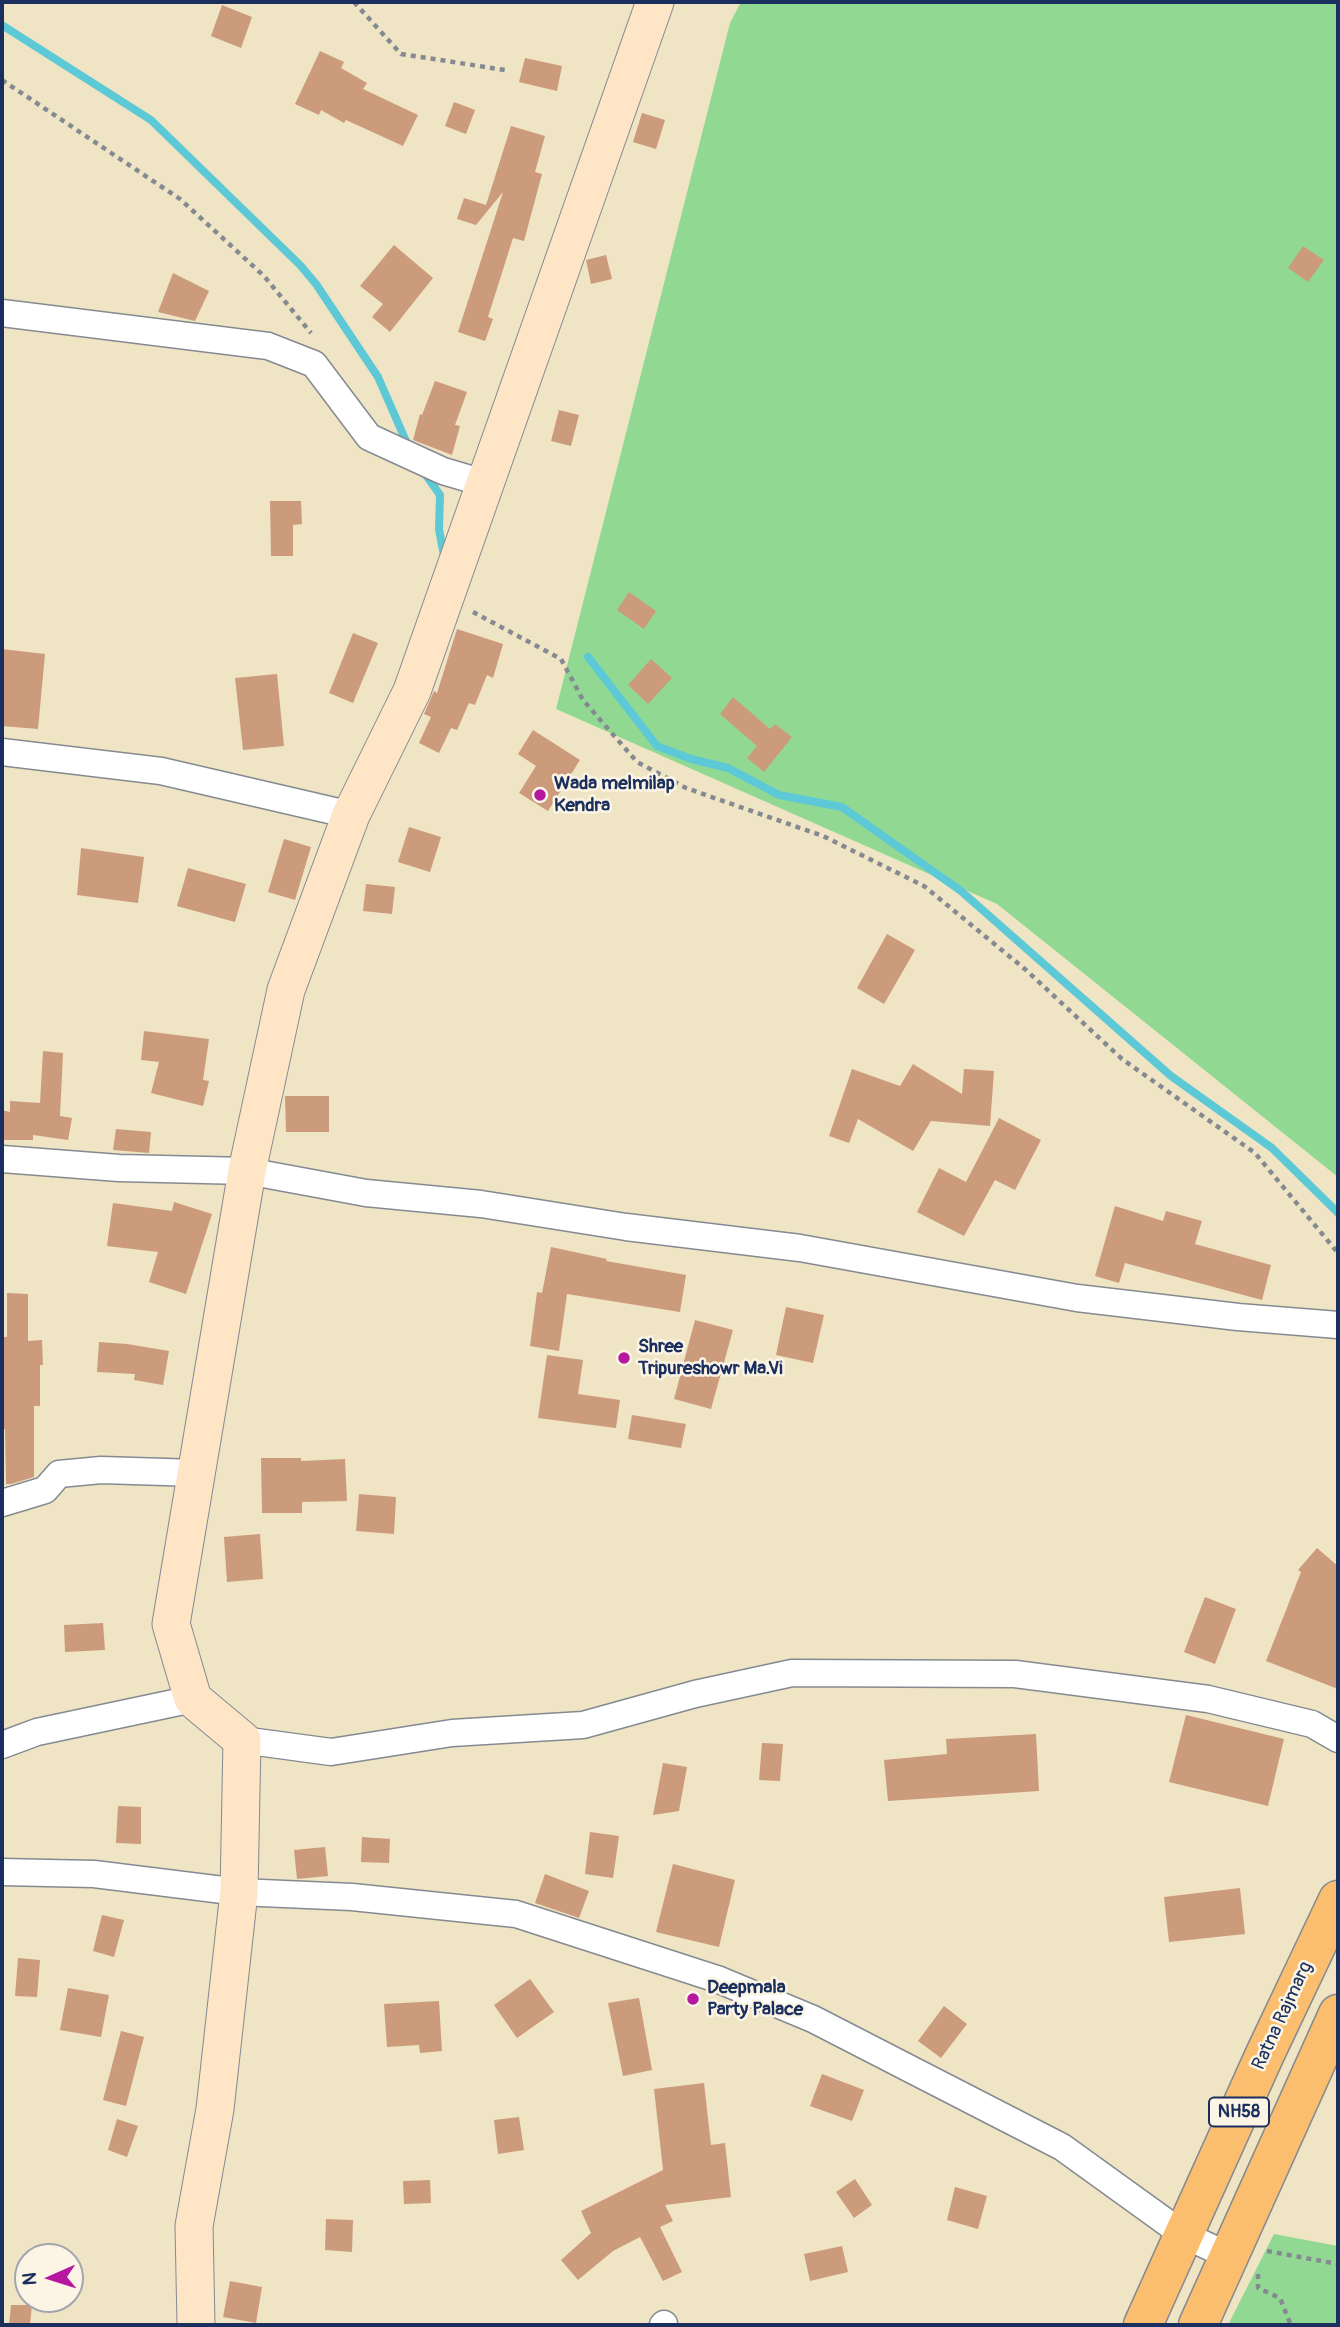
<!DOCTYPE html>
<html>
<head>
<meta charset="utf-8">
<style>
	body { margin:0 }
	#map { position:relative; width:1340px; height:2327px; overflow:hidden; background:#efe4c4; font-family:Pangolin,sans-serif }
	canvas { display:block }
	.frame { position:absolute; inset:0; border:4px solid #1b2f5e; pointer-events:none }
	.north { position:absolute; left:14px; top:2243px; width:70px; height:70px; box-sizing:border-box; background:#fcf5e5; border:2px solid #a2a6af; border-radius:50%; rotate:267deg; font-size:19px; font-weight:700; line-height:28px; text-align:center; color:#1b2f5e }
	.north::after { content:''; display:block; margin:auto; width:24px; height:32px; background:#b5179e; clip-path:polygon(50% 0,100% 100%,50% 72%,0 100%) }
</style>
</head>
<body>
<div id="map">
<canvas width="1340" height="2327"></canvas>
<div class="frame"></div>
<div class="north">N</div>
</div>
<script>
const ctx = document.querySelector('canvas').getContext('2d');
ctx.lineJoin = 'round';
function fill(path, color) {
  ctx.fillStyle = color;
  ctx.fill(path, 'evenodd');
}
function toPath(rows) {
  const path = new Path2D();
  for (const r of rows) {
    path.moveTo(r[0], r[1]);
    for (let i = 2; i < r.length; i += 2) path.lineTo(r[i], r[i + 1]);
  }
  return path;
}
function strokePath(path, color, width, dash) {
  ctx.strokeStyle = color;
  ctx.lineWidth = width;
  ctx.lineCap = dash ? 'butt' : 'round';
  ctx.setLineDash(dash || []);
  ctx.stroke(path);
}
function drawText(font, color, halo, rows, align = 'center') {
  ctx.font = font + ' Pangolin,sans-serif';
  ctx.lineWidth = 5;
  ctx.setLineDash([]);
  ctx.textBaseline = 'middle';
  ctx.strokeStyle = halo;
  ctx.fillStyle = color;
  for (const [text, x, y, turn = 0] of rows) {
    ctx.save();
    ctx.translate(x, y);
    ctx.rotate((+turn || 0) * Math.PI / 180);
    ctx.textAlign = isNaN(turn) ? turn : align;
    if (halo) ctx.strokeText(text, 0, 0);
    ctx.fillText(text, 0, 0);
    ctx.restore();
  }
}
fill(toPath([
	[741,2,1338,2,1338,1177,997,904,556,709,730,23],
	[1274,2234,1338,2246,1338,2325,1228,2325]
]), '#91d993');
strokePath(toPath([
	[2,25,151,120,300,265,316,284,378,377,409,448],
	[423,471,440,495,439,529,444,556],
	[588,657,657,746,691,759,728,768,779,795,842,807,961,891,1171,1076,1272,1148,1338,1213]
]), '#5dc9d6', 8);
fill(toPath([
	[222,5,252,17,241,48,211,36],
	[320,51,344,62,341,68,367,83,363,89,418,115,403,146,346,120,344,123,321,110,319,115,295,104],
	[525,58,562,66,557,91,519,82],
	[454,102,475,110,466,134,445,126],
	[642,113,665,120,656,149,633,142],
	[511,126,545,136,535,172,542,174,524,241,513,238,488,317,493,319,485,341,458,332,503,192,476,225,457,219,464,198,486,205],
	[394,245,433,278,390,332,372,317,383,304,360,286],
	[1303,246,1324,260,1308,282,1288,268],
	[606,255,612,279,591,284,586,260],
	[173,273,209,291,195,321,158,312],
	[435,381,467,392,455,425,460,426,452,455,413,440,420,414,422,415],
	[559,410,579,415,571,446,551,441],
	[270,501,301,501,302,524,293,525,293,556,271,556],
	[629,592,656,611,644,629,617,610],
	[457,629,503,644,493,678,487,675,475,705,469,703,457,730,451,728,439,753,419,743,431,717,424,714,434,691,437,693],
	[353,633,378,643,353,703,329,693],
	[2,649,45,654,38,729,2,726],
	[651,659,672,678,648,704,628,685],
	[277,674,284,746,243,750,235,678],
	[733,697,770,729,775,724,792,737,764,772,747,758,757,746,720,714],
	[533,730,580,760,548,811,519,793,536,766,518,754],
	[409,827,441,837,430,872,398,862],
	[284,839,311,847,295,900,268,892],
	[81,848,144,857,138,903,77,895],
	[188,868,246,884,235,922,177,906],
	[366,884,395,887,392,914,363,911],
	[887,934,915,950,884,1004,857,988],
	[144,1031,209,1039,203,1080,209,1081,203,1106,151,1093,159,1062,141,1060],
	[43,1051,63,1053,60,1116,72,1118,68,1140,33,1135,33,1140,2,1140,2,1110,10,1112,10,1101,40,1103],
	[913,1064,962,1094,964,1069,994,1071,990,1126,931,1121,913,1151,858,1119,849,1143,829,1136,852,1069,900,1086],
	[285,1096,329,1096,329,1132,286,1132],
	[999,1118,1041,1140,1015,1190,995,1180,964,1236,917,1212,939,1168,966,1182],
	[116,1129,151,1132,149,1153,113,1150],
	[174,1202,212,1214,186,1294,149,1282,158,1252,107,1246,113,1203,172,1211],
	[1115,1206,1163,1221,1166,1211,1202,1221,1195,1244,1271,1265,1262,1300,1125,1263,1119,1283,1095,1276],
	[551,1247,607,1259,606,1261,686,1275,680,1312,567,1294,559,1351,530,1346,537,1292,542,1293],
	[7,1293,28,1294,28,1341,42,1340,43,1365,40,1365,40,1406,34,1406,34,1477,11,1484,6,1484,5,1429,2,1429,2,1337,7,1337],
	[786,1307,824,1315,813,1363,776,1355],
	[695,1320,733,1330,711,1409,674,1399],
	[99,1342,127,1344,169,1351,163,1385,134,1380,135,1374,97,1372],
	[547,1355,583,1360,578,1394,620,1400,616,1428,538,1418],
	[632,1415,686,1424,681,1448,628,1439],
	[261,1458,301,1458,301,1461,345,1459,347,1501,302,1502,302,1513,262,1513],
	[359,1494,396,1497,394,1534,356,1531],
	[260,1534,263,1579,227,1582,224,1537],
	[1317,1548,1338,1566,1338,1689,1266,1661,1301,1572,1298,1570],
	[1205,1597,1236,1609,1215,1664,1184,1652],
	[103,1623,105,1650,65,1652,64,1625],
	[1186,1715,1284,1739,1268,1806,1169,1782],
	[1036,1734,1039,1791,888,1801,884,1760,947,1754,946,1739],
	[762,1743,783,1744,780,1781,759,1780],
	[663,1763,687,1767,679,1811,653,1815],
	[118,1806,141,1807,141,1844,116,1843],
	[590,1832,619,1836,613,1878,585,1874],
	[362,1837,390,1839,389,1863,361,1862],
	[325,1847,328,1876,297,1879,294,1850],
	[673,1864,735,1880,719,1947,656,1932],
	[545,1874,589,1891,579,1918,535,1903],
	[1240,1888,1245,1934,1169,1942,1164,1897],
	[102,1915,124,1920,114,1957,93,1951],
	[18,1958,40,1960,37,1997,15,1996],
	[530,1979,554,2012,517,2038,494,2005],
	[68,1988,109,1995,101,2037,60,2030],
	[639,1998,652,2070,623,2076,608,2003],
	[439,2001,442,2051,420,2053,419,2045,387,2047,384,2004],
	[944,2006,967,2024,941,2058,918,2041],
	[121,2031,144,2037,126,2106,103,2100],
	[822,2074,864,2090,852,2121,810,2106],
	[704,2083,711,2145,725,2143,731,2197,665,2205,673,2221,660,2227,682,2272,663,2281,640,2237,613,2251,578,2280,561,2260,591,2233,581,2211,663,2170,654,2089],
	[519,2117,524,2150,498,2154,494,2120],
	[117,2119,138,2126,127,2157,108,2150],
	[855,2179,872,2205,854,2218,836,2192],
	[430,2180,431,2203,404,2204,403,2181],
	[955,2187,987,2196,978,2229,947,2220],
	[326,2219,353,2220,352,2252,325,2250],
	[842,2246,848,2272,810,2281,804,2254],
	[230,2281,262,2287,256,2323,223,2317],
	[11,2305,32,2305,30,2325,9,2325]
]), '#cc9b7c');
const street = toPath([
	[2,313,268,346,314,364,369,437,443,471,487,484],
	[2,752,161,771,351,815],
	[2,1159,119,1168,247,1171,366,1193,481,1204,626,1227,800,1248,1077,1298,1238,1317,1338,1325],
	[2,1503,45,1490,59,1474,101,1470,197,1473],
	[242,1740,331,1752,452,1733,583,1725,695,1694,792,1673,1015,1674,1208,1699,1312,1724,1338,1739],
	[2,1745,37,1732,193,1699],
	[2,1872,94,1874,239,1892,352,1897,516,1914,717,1979,813,2019,1062,2147,1184,2235,1229,2256],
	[663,2325,664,2324]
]);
const secondary = toPath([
	[196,2325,194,2226,215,2109,239,1892,242,1740,193,1699,171,1624,247,1171,286,990,351,815,412,691,655,2]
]);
const primary = toPath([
	[1143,2325,1265,2054,1338,1900],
	[1198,2325,1338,2014]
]);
strokePath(street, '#858a91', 29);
strokePath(secondary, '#858a91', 39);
strokePath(primary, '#858a91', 41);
strokePath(toPath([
	[354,2,401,54,505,70],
	[2,80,180,199,264,276,311,333],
	[473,612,561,659,583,700,637,762,686,788,823,836,924,886,1026,970,1122,1059,1255,1153,1338,1253],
	[1267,2251,1338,2264],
	[1258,2274,1258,2288,1280,2298,1290,2323,1294,2325]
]), '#858a91', 4.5, [5, 5]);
strokePath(street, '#fff', 26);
strokePath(secondary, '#fde5c5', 37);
strokePath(primary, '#fabe6e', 38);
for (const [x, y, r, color] of [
	[540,795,7,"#b5179e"],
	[624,1358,7,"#b5179e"],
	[693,1999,7,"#b5179e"]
]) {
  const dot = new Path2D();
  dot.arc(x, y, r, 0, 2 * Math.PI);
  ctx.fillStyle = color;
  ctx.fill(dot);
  strokePath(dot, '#fcf5e5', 2.5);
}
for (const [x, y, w] of [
	[1239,2112,60]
]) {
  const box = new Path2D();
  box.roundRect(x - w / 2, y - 14.5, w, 29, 5);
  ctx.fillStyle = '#fcf5e5';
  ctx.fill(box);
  strokePath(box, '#1b2f5e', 2);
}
drawText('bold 18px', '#1b2f5e', null, [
	["NH58",1239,2112]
]);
drawText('bold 19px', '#1b2f5e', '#fcf5e5', [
	["Wada melmilap",554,784],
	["Kendra",554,806],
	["Shree",638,1347],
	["Tripureshowr Ma.Vi",638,1369],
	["Deepmala",707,1988],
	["Party Palace",707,2010]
], 'left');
drawText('19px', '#1b2f5e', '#fcf5e5', [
	["Ratna Rajmarg",1283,2016,-65]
]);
</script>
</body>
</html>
